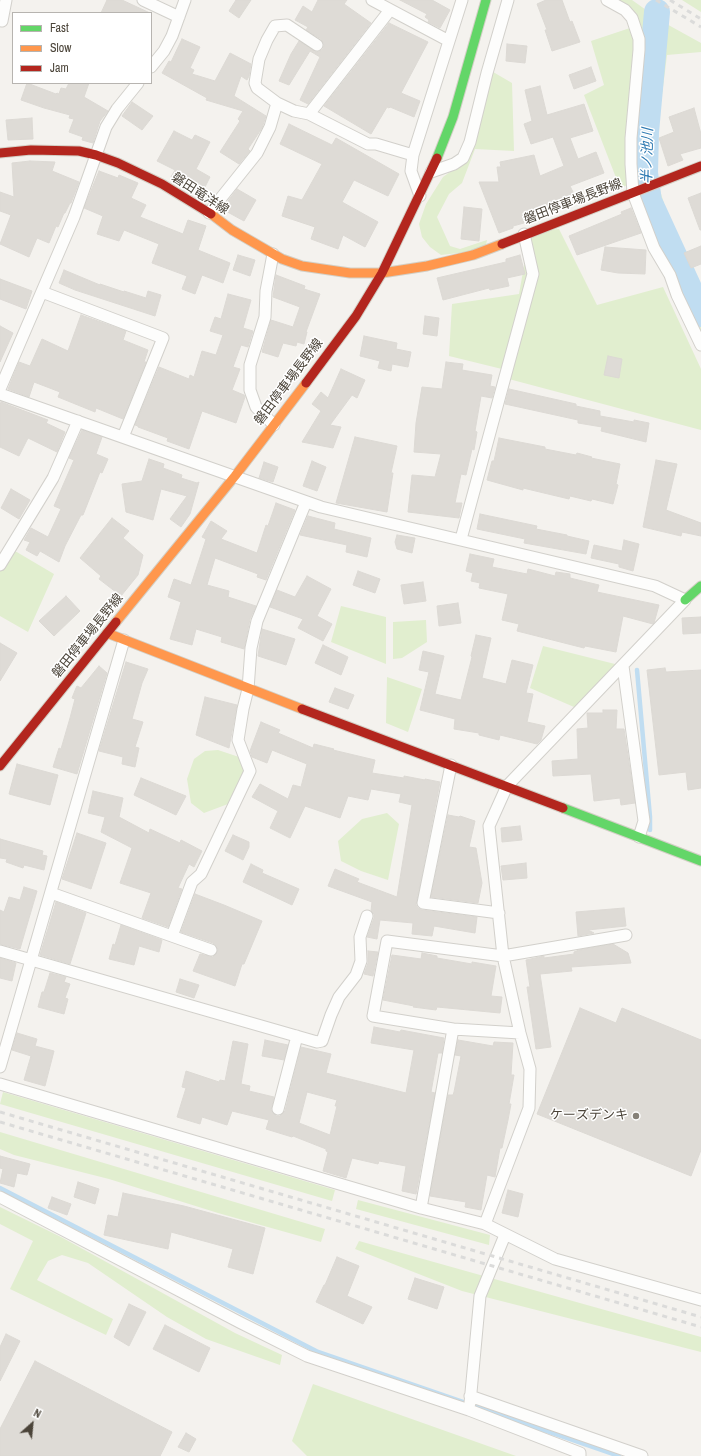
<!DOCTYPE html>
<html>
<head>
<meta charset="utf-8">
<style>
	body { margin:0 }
	#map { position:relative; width:701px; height:1456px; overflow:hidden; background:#f4f2ee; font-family:"Archivo Narrow",sans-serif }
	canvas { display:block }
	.legend { position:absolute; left:12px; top:12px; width:140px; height:72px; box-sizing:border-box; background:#fff; border:1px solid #b7b4b0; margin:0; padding:5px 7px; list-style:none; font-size:12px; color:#4b4439 }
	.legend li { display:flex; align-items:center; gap:8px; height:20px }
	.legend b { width:20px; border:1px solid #b7b4b0 }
	.north { position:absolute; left:12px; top:1404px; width:40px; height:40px; -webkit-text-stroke:3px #fff; paint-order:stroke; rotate:27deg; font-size:11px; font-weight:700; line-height:16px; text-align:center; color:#4b4439 }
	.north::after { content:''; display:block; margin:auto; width:14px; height:18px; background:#4b4439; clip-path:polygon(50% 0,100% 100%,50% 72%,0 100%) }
</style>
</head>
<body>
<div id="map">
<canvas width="701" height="1456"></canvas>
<ul class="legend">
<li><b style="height:5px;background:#63d668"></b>Fast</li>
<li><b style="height:5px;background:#ff974d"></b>Slow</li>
<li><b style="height:5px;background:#b3261e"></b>Jam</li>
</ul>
<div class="north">N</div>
</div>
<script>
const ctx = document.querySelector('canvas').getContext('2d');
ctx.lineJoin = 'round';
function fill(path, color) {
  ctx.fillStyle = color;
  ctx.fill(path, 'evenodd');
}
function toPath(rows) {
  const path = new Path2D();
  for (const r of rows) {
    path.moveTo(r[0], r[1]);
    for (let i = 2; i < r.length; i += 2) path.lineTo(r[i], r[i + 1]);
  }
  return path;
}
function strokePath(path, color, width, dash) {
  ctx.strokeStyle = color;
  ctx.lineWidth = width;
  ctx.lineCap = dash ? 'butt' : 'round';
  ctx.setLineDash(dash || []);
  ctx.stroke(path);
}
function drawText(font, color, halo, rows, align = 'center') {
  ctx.font = font + ' "Archivo Narrow","Noto Sans JP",sans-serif';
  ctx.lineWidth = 3;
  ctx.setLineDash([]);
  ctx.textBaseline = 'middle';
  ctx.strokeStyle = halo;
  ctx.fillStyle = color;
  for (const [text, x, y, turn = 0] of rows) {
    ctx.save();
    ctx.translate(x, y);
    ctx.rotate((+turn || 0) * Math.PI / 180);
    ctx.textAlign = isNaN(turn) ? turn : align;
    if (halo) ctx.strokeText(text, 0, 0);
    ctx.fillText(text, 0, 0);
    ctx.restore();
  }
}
fill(toPath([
	[614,0,632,0,663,22,701,43,701,52,667,55,653,168,672,229,701,292,701,342,677,295,632,166,633,183,620,188,584,95,604,85,591,41,636,26,632,158,641,89,637,15],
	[682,0,701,0,701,12],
	[488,69,512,83,514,151,475,149,462,183,449,194,437,217,450,246,460,249,487,240,485,250,441,255,430,247,422,237,419,224,426,204,443,177,461,164],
	[559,229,597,305,663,287,701,369,701,430,505,378,506,370,449,356,452,304,519,294,530,232],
	[10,548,54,574,28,632,0,616,0,565],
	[341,606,386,617,386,664,331,642],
	[426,620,427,642,402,658,393,659,393,622],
	[543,646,623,666,581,710,530,688],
	[387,677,422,689,408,732,386,723],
	[218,750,245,759,248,775,228,804,204,813,191,803,187,779,194,759,205,751],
	[387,813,399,824,388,880,361,871,341,861,338,841,362,819],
	[3,1092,335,1190,332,1201,0,1104],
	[0,1132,325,1229,321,1242,218,1213,109,1179,14,1155,0,1149],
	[358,1200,490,1235,489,1245,356,1209],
	[0,1207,61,1237,235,1333,282,1355,280,1365,206,1339,167,1317,88,1263,62,1255,48,1261,37,1280,113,1319,106,1335,10,1289,33,1241,0,1224],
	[359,1241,701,1337,701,1352,462,1291,355,1249],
	[313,1384,516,1456,307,1456,292,1441]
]), '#e1eecf');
strokePath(toPath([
	[637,670,650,817,650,830],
	[0,1188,318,1352,619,1456]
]), '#c0ddf1', 4.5);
strokePath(toPath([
	[657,12,646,132,645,173,649,201,701,314]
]), '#c0ddf1', 26);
const building = toPath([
	[107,0,122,0,150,13,101,13,107,0],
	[236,0,251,0,239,18,229,11,236,0],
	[318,0,347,0,344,4,371,23,308,104,300,100,320,57,310,51,289,85,279,81,291,54,299,41,316,52,320,51,323,49,324,45,321,39,306,30,308,27,295,20,303,6,312,12,318,0],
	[400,0,432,0,450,10,440,28,428,22,429,20,425,17,427,14,400,0],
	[546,0,562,0,570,22,572,21,580,42,552,51,545,30,547,30,537,4,546,0],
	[389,23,428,42,401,93,420,101,414,117,390,107,389,108,387,107,371,134,324,106,389,23],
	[182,39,200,47,190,68,194,70,192,74,215,81,230,53,251,64,249,76,247,80,241,76,234,96,266,116,262,128,248,149,250,151,239,164,220,152,240,121,238,119,243,111,206,100,207,98,162,73,169,61,171,62,182,39],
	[507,44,527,46,525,63,506,61,507,44],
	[591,67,596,81,574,89,569,75,591,67],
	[27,83,56,94,57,93,59,94,61,88,66,89,69,83,89,83,84,97,108,111,100,121,93,143,82,140,83,137,69,132,74,119,69,118,70,115,44,108,21,100,27,83],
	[540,86,547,115,584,104,593,131,570,138,578,159,596,152,604,173,570,186,576,198,546,211,523,217,524,223,513,226,513,228,499,233,479,182,499,182,497,167,501,167,500,162,534,155,540,176,564,166,553,137,531,144,524,124,532,121,525,90,540,86],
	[132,102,153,116,142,130,122,116,132,102],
	[694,108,701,134,701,148,680,154,683,160,668,166,659,138,674,132,669,117,694,108],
	[32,118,33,139,8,140,6,120,32,118],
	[289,124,332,145,336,138,399,174,388,196,354,180,342,202,378,222,365,247,343,235,338,249,311,239,315,227,282,216,288,196,302,200,322,164,280,144,289,124],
	[174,131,192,140,195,135,210,142,196,169,210,177,202,193,171,177,175,170,157,161,174,131],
	[30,161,55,162,52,171,79,182,71,203,70,203,65,213,64,213,58,227,56,226,49,243,37,238,29,257,0,244,11,215,0,211,0,192,14,197,12,163,30,161],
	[99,171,118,178,119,175,138,183,131,198,146,205,140,217,183,234,188,220,206,226,198,250,230,263,223,283,202,275,195,294,182,289,187,276,152,263,159,244,124,230,119,241,97,234,103,216,84,208,99,171],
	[237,189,256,200,244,221,222,209,237,189],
	[701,193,701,230,700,230,688,198,701,193],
	[464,207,482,209,479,241,461,239,464,207],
	[631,208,641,233,577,255,569,236,622,214,621,212,631,208],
	[701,246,701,264,691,268,684,253,701,246],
	[605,247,646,250,645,274,618,273,601,270,605,247],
	[238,255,255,260,250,276,233,270,238,255],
	[520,255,525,274,507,278,509,286,490,290,489,288,443,300,437,278,506,262,506,259,520,255],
	[64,270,100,285,100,284,124,292,124,291,146,298,148,291,161,295,155,316,75,290,59,283,64,270],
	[276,275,305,286,304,289,320,294,306,332,307,332,304,344,297,342,296,346,283,343,278,357,262,352,271,320,293,327,300,307,273,297,276,275],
	[0,279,32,291,26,309,0,299,0,279],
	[228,294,251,300,243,328,253,331,248,347,241,345,233,367,240,369,232,390,244,395,245,397,236,423,202,411,189,449,167,441,168,438,138,427,138,426,135,425,159,367,189,379,190,375,194,377,202,351,216,355,223,335,210,331,215,317,221,319,228,294],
	[81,315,126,331,123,340,148,350,144,362,146,362,123,419,96,408,95,412,58,397,60,392,34,382,29,397,8,389,19,362,30,366,42,339,68,351,81,315],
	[425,316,439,318,437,336,423,334,425,316],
	[0,326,13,333,0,362,0,326],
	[364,336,397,343,396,349,411,352,408,367,392,364,391,371,378,368,380,361,360,356,364,336],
	[608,356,622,359,619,378,604,375,608,356],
	[446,362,463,364,462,370,492,375,490,386,495,387,492,398,481,396,475,431,477,432,474,450,472,449,466,475,461,474,455,503,462,503,459,518,408,512,412,475,435,477,441,454,414,452,416,423,422,387,442,389,446,362],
	[341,369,365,380,357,398,352,395,330,425,341,427,333,448,302,442,321,411,312,404,321,392,328,398,341,369],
	[509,389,576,404,576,406,600,411,600,416,634,422,634,420,649,423,646,442,601,431,602,427,578,423,578,420,505,404,509,389],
	[1,402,48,420,46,423,65,432,57,452,28,438,19,456,0,447,0,405,1,402],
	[82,430,102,437,96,454,108,459,102,473,100,472,83,515,81,515,65,546,59,562,40,551,37,556,26,550,30,542,24,540,31,528,48,537,61,509,54,506,74,460,69,458,82,430],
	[355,437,397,446,391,473,393,473,387,512,336,503,355,437],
	[499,438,545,447,545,449,576,455,577,453,592,457,591,458,620,464,616,484,618,485,613,504,592,499,591,501,570,496,569,499,523,488,523,490,487,480,492,461,494,461,499,438],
	[149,459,164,464,163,468,182,475,181,478,197,483,199,482,190,514,181,527,170,519,187,496,161,489,153,520,126,512,122,484,142,481,149,459],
	[656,460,677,464,666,510,701,523,701,536,682,532,681,536,643,527,656,460],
	[312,461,326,467,317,491,303,486,312,461],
	[264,462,278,467,273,482,259,478,264,462],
	[11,489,30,500,19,519,1,508,11,489],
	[276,503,295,510,266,580,257,577,258,574,215,558,207,585,229,591,228,597,256,606,250,619,244,649,221,642,222,637,196,629,192,645,170,639,181,602,168,597,174,579,191,585,206,539,202,537,211,521,227,531,221,539,257,553,266,525,268,526,276,503],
	[480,514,537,526,536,529,567,535,567,536,589,541,586,554,524,543,525,539,477,529,480,514],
	[308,516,335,523,334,529,371,538,367,557,346,552,347,545,300,535,308,516],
	[112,518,129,531,123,538,143,555,138,575,121,596,99,579,101,576,80,558,112,518],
	[397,535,415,538,412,553,397,549,395,542,397,535],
	[624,540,639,544,633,571,619,567,619,564,591,558,594,545,622,551,624,540],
	[470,554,494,559,492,567,527,574,528,569,555,576,556,572,570,574,570,578,599,585,597,592,659,605,654,623,653,624,623,616,616,652,585,646,584,648,517,631,519,624,502,620,508,594,479,588,480,583,471,581,473,573,466,571,470,554],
	[358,571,380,579,375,593,353,585,358,571],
	[307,576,331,589,317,616,332,624,323,641,298,628,303,619,270,607,277,590,295,597,307,576],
	[423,582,426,601,404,604,401,585,423,582],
	[66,596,80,611,54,636,39,621,66,596],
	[458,603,461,623,439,626,437,606,458,603],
	[701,617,701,633,683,634,682,618,701,617],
	[262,629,295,639,286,665,258,656,262,629],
	[476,635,491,638,482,678,506,684,512,660,533,665,526,693,533,694,527,722,545,726,541,740,537,744,500,735,499,740,479,735,479,733,454,729,455,719,420,710,429,672,419,670,423,651,444,656,435,694,461,700,472,657,471,656,476,635],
	[0,643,17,653,0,681,0,643],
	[323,645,348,657,341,675,315,663,323,645],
	[126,662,148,669,142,683,132,719,143,722,135,747,139,748,135,767,122,764,123,757,99,751,126,662],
	[99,666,107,673,77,774,53,767,59,748,61,749,70,718,75,699,72,698,76,688,77,686,81,688,99,666],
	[665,668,666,672,701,670,701,788,688,790,686,772,659,775,647,670,665,668],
	[335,688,354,695,348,709,329,702,335,688],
	[205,697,237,705,229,748,196,735,205,697],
	[603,710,617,710,616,729,624,729,635,803,621,805,620,798,594,801,591,774,553,776,552,761,578,759,577,729,588,728,587,713,603,713,603,710],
	[261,722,280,730,278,733,313,748,314,744,334,749,333,750,375,760,372,773,404,778,404,776,425,780,425,779,440,782,416,905,418,908,422,910,477,917,475,933,434,926,432,936,412,934,413,923,380,920,377,939,367,937,374,918,374,914,371,911,372,902,328,886,335,869,359,879,357,882,397,897,412,805,399,802,401,794,371,789,368,800,348,796,340,818,305,806,290,838,270,828,278,811,252,797,260,784,288,799,293,785,301,787,307,764,272,750,267,763,252,757,250,751,261,722],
	[17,764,58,775,50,805,9,794,17,764],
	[141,778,186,796,176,815,134,795,141,778],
	[93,791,123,798,119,817,149,833,150,829,180,843,181,840,202,851,194,867,189,864,178,888,182,889,168,927,142,918,151,893,120,883,132,848,101,832,105,817,88,813,93,791],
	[448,815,459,817,460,816,475,821,469,847,476,848,482,883,478,903,431,897,448,815],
	[520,826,522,840,502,842,501,828,520,826],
	[77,833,106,843,91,889,62,879,77,833],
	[233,835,249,842,249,847,243,860,225,851,233,835],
	[0,839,43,851,42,855,47,856,44,870,24,865,23,868,6,862,7,859,0,858,0,839],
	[526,863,527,878,503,880,501,866,526,863],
	[251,864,263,870,262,873,299,889,292,905,243,882,251,864],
	[24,887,37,891,20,949,0,944,0,910,4,912,9,897,20,900,24,887],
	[195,894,224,905,262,921,244,964,242,964,235,986,193,971,200,954,213,957,217,953,218,949,213,943,181,932,195,894],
	[56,902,86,913,70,964,40,955,56,902],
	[624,908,626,926,588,930,594,933,578,936,576,912,624,908],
	[121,925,162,940,159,952,139,946,134,965,109,959,113,944,115,945,121,925],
	[613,944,628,953,631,963,571,967,572,971,540,974,551,1047,536,1049,527,987,530,987,526,960,544,956,544,958,574,954,574,952,579,950,613,944],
	[368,951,378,952,373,976,364,974,368,963,368,951],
	[422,953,437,956,437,958,472,964,472,962,496,966,491,996,502,997,500,1013,437,1007,436,1010,413,1007,414,1006,383,1000,392,955,421,959,422,953],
	[0,958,16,963,12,981,0,978,0,958],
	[50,973,66,977,64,982,70,984,65,998,68,999,64,1014,38,1007,42,992,44,992,50,973],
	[180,979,199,985,194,998,176,992,180,979],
	[580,1008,616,1023,622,1008,701,1040,701,1150,691,1176,537,1114,580,1008],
	[374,1027,400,1032,401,1030,444,1038,442,1053,438,1053,431,1092,435,1093,416,1194,402,1191,406,1166,379,1161,378,1164,352,1158,346,1178,323,1171,328,1152,326,1151,326,1149,293,1136,292,1137,266,1129,269,1120,232,1111,227,1125,202,1117,200,1124,177,1117,186,1088,182,1087,186,1071,219,1082,220,1080,225,1081,233,1041,248,1044,241,1084,250,1086,249,1091,274,1097,271,1110,276,1116,280,1116,285,1111,301,1047,331,1054,326,1073,406,1093,414,1050,371,1043,374,1027],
	[307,1092,337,1100,335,1106,337,1106,330,1135,299,1123,307,1092],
	[17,1033,37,1039,35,1046,54,1051,45,1086,24,1080,31,1056,12,1050,17,1033],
	[265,1040,288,1045,284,1060,262,1056,265,1040],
	[458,1040,493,1046,494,1042,513,1043,511,1075,514,1075,509,1104,511,1104,508,1120,502,1148,500,1148,495,1177,487,1175,481,1210,465,1207,466,1202,430,1196,448,1095,453,1095,454,1092,461,1056,455,1055,458,1040],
	[0,1156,30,1164,27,1175,17,1173,14,1187,0,1183,3,1169,0,1168,0,1156],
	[78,1182,99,1189,95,1204,74,1197,78,1182],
	[508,1190,523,1194,518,1217,502,1213,508,1190],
	[123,1193,184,1206,265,1228,253,1274,228,1267,233,1249,171,1232,168,1249,104,1235,108,1215,118,1217,123,1193],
	[52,1197,71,1204,67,1215,48,1208,52,1197],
	[337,1257,359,1266,347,1296,372,1307,363,1324,316,1302,324,1285,325,1285,337,1257],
	[415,1278,444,1287,437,1309,408,1299,415,1278],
	[129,1304,146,1312,129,1346,114,1337,129,1304],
	[165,1325,210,1348,199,1372,153,1349,165,1325],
	[6,1334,20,1341,0,1381,0,1347,6,1334],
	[35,1361,172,1432,160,1456,0,1456,0,1429,35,1361],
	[186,1433,196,1439,189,1452,178,1447,186,1433]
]);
fill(building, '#dedbd6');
strokePath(building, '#dcd9d4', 1);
const street = toPath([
	[143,0,179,17],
	[372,0,449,41],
	[607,0,625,10,632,18,639,39,639,50,631,138,631,164,633,193,654,248,670,275,677,295,701,345],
	[0,20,2,21,6,0],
	[317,45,287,25,275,26,267,40,259,59,255,83,257,88,277,103,294,111,309,114,368,144,376,144,413,155],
	[151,67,164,51,172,36,185,0],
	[309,114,390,10],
	[431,172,454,164,463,158,470,142,487,73,508,0],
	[420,196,411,171,413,155,462,0],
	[209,213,257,153,270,127,277,103],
	[273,254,266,291,265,317,250,365,250,390,256,407,274,425],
	[42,292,163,338,123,437],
	[0,389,74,217,106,127,117,109,138,83],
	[0,394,321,507,655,586,685,600,507,786,489,826,503,956,520,1033,530,1069,529,1108,485,1224],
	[461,539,533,274,524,234],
	[0,565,53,478,78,421],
	[623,666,644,821,639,837],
	[451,765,423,903,499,913],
	[51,893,211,950],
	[172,936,192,882,201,874,250,771,238,740,243,709,248,689,251,648,257,621,306,502],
	[0,951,317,1042,322,1041,331,1015,339,997,356,975,361,961,360,937,367,916],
	[520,1033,453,1029,373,1016,387,941,503,956,626,935],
	[0,1067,124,640],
	[0,1084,421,1208,485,1224,555,1259,701,1300],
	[278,1109,297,1036],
	[0,1197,241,1323,307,1356,469,1410,580,1453,580,1456],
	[421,1208,453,1029],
	[470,1396,642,1456],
	[470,1403,480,1296,505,1235]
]);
const fast = toPath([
	[437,158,453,117,486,0],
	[685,600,701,586],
	[563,808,701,861]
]);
const slow = toPath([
	[211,214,232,230,282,259,302,266,350,273,382,273,427,266,473,255,502,244],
	[116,622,235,476,306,383],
	[107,633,302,709]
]);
const jam = toPath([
	[0,153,31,150,79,151,96,155,118,163,162,184,211,214],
	[502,244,701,166],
	[306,383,356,316,382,273,437,158],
	[302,709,563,808],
	[0,766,116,622]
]);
strokePath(street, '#d2d0cb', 13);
strokePath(fast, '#d3cfc5', 11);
strokePath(slow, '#d3cfc5', 11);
strokePath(jam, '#d3cfc5', 11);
strokePath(street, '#fdfdfc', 11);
strokePath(fast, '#63d668', 9);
strokePath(slow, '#ff974d', 9);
strokePath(jam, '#b3261e', 9);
strokePath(toPath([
	[656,0,701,27],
	[670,0,701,19],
	[0,1112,701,1317],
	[0,1122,701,1327]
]), '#dbdbda', 3, [5, 5]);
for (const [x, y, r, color] of [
	[636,1116,4,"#868178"]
]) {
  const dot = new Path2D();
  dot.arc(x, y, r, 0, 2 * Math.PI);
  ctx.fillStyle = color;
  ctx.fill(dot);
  strokePath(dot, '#fff', 1.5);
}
drawText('13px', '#4b4439', '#fff', [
	["磐田竜洋線",200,194,33],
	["磐田停車場長野線",573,202,-21],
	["磐田停車場長野線",289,382,-53],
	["磐田停車場長野線",88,636,-51]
]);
drawText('13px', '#4b4439', '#fff', [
	["ケーズデンキ",628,1116]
], 'right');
drawText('italic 14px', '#2e7ab2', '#fff', [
	["半ノ池川",648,156,-89]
]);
</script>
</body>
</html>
